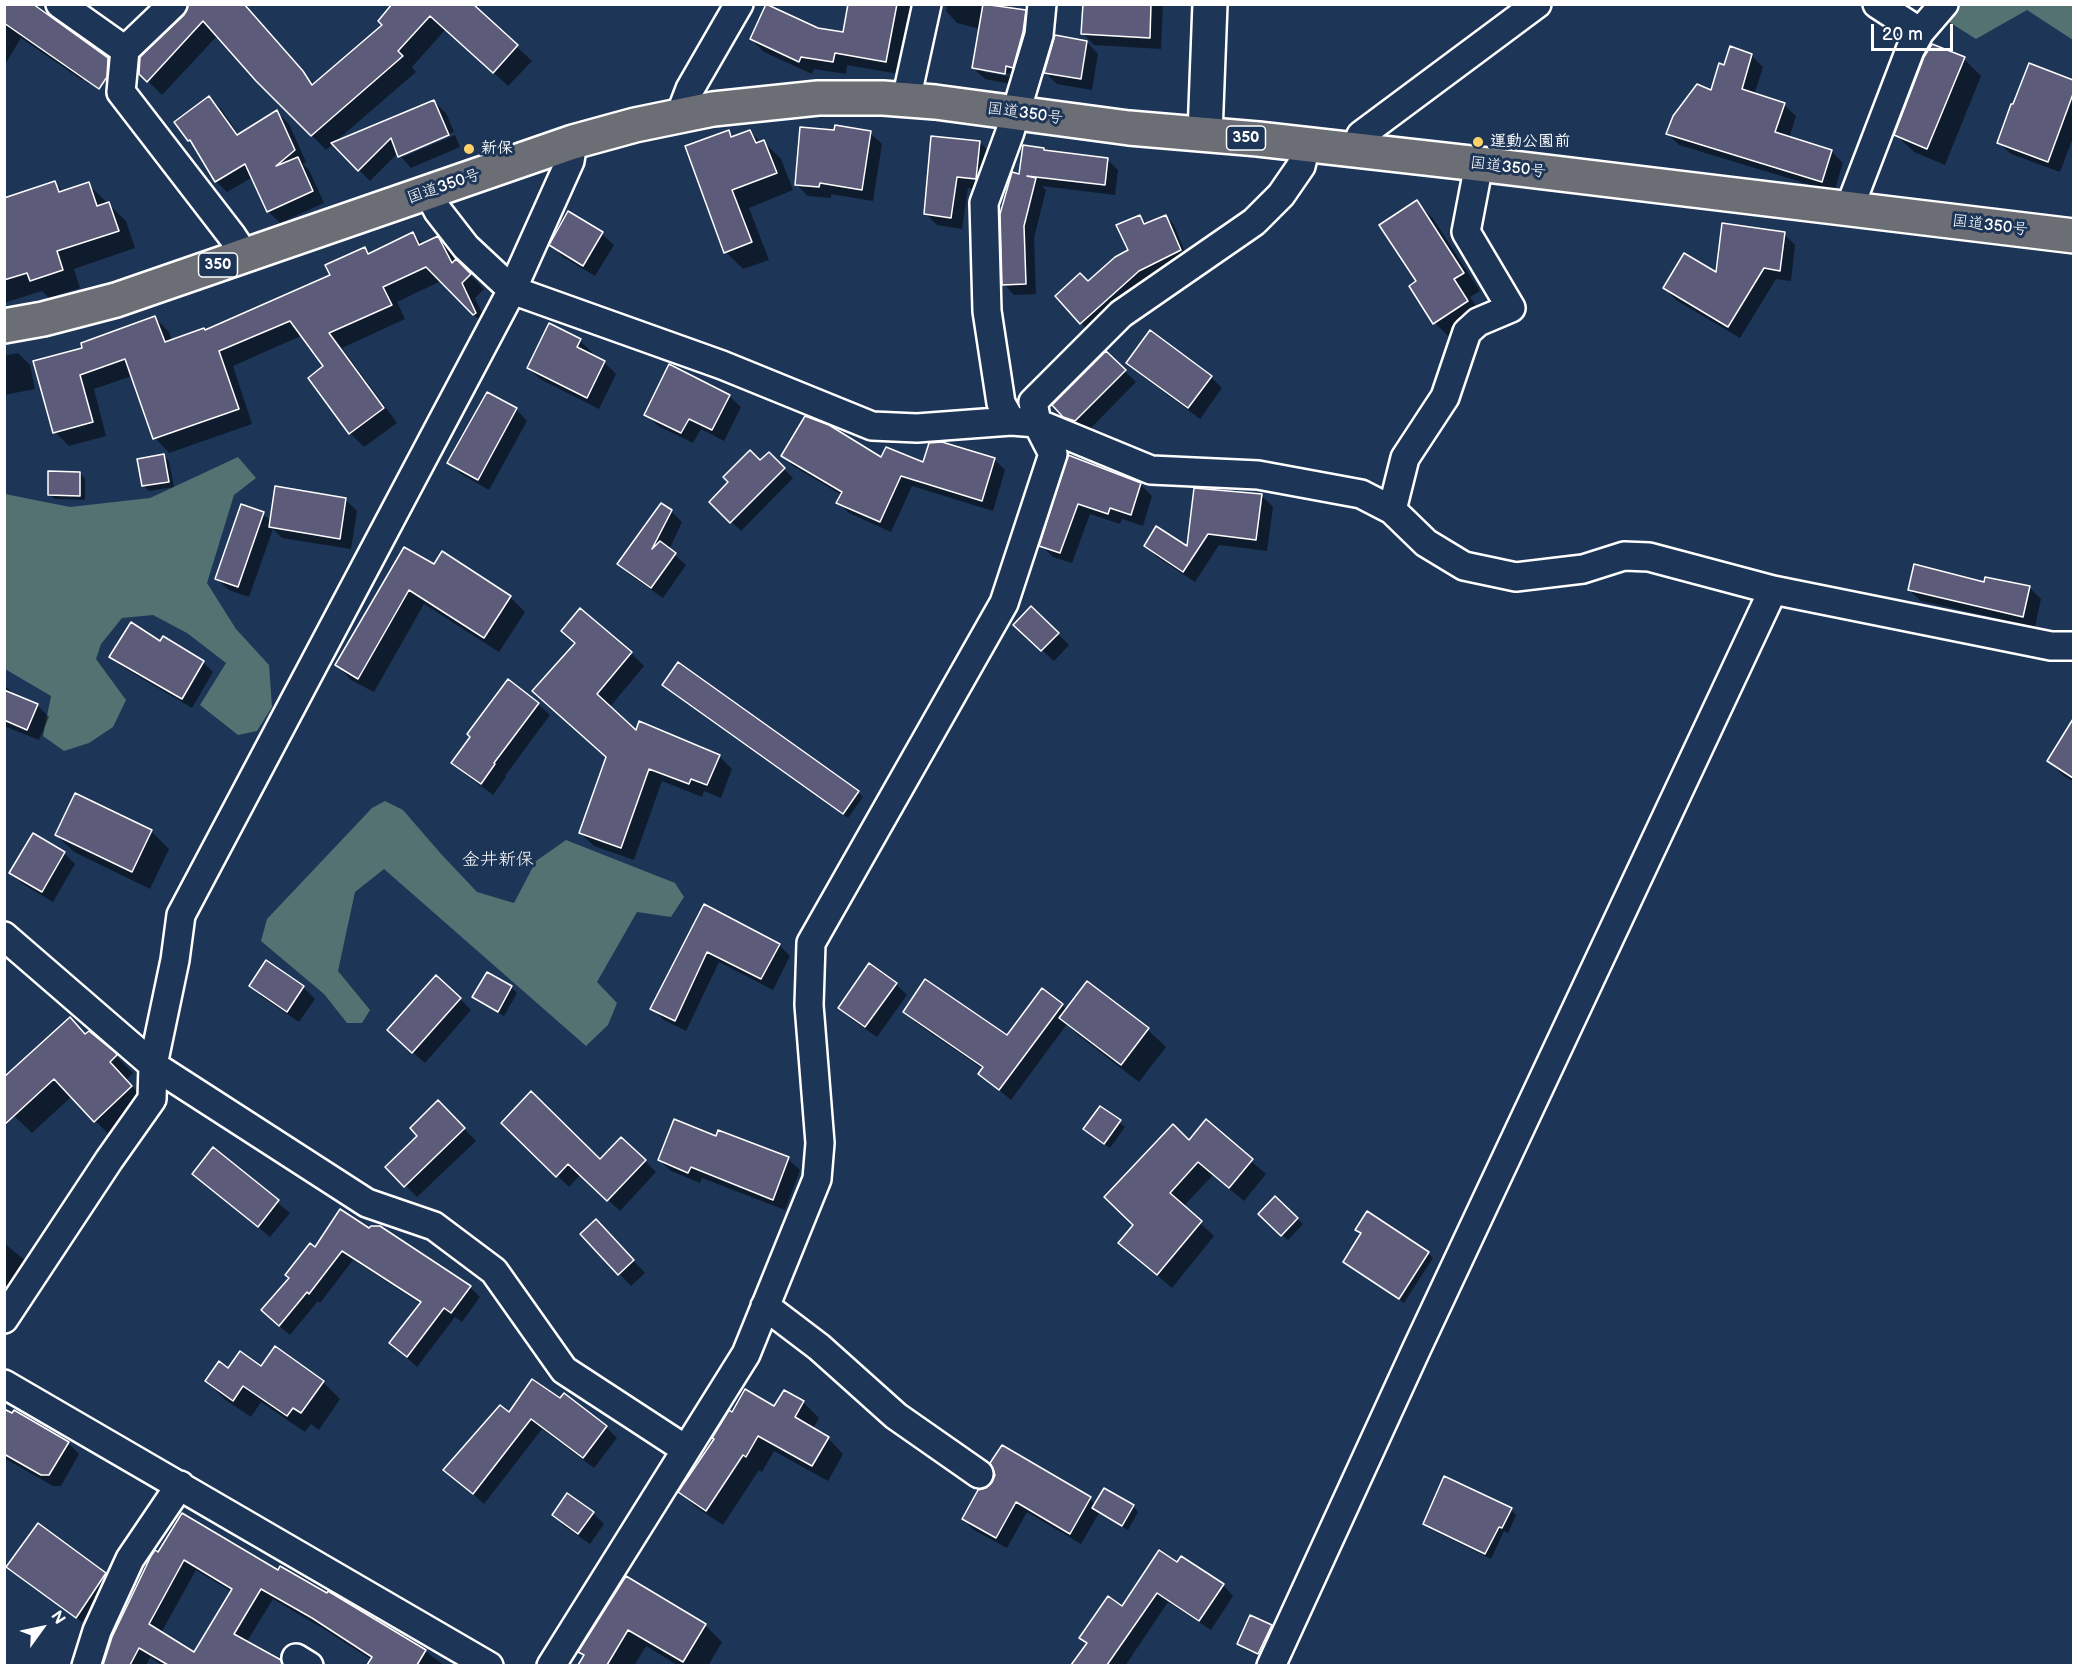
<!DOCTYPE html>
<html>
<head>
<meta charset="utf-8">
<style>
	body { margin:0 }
	#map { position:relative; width:2078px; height:1670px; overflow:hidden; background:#1d3557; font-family:"Balsamiq Sans",sans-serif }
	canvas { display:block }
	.frame { position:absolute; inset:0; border:6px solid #fff; pointer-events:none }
	.north { position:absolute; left:12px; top:1598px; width:60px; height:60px; -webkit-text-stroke:4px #1d3557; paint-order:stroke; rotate:57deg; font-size:16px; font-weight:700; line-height:24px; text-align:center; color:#fff }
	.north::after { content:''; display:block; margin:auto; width:21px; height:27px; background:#fff; clip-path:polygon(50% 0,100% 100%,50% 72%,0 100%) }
	.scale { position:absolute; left:1871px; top:24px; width:82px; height:27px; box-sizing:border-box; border:3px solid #fff; border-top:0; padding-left:8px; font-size:18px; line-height:21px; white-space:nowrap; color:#fff; -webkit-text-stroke:4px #1d3557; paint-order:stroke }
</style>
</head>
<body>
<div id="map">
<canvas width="2078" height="1670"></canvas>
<div class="frame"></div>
<div class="north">N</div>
<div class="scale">20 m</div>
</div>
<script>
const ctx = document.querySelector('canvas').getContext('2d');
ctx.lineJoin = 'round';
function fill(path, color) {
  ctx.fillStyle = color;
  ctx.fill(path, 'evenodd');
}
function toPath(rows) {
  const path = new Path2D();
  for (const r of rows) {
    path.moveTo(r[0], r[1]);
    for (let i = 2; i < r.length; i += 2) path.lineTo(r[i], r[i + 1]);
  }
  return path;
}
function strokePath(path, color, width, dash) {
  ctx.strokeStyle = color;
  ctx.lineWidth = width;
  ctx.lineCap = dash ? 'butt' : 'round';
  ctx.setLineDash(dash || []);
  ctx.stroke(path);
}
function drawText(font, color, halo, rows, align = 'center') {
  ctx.font = font + ' "Balsamiq Sans","Klee One",sans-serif';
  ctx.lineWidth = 6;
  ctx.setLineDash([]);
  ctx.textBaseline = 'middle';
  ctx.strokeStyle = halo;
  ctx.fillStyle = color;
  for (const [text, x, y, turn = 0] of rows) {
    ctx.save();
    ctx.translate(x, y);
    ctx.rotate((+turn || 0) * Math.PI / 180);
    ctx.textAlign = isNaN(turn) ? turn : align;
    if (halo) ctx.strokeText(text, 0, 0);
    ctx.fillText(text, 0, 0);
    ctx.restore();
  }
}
fill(toPath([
	[1922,5,2073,5,2073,40,2027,10,1976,39],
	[238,457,256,478,234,495,207,583,236,629,269,665,272,707,257,731,238,735,200,705,226,663,187,633,153,615,122,618,101,644,96,659,126,700,113,727,89,743,64,751,43,736,51,696,5,669,5,494,70,507,150,498],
	[385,801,403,810,442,855,477,892,514,903,536,861,566,840,675,883,684,897,671,917,637,912,597,982,617,1003,608,1025,586,1046,384,869,355,892,338,971,370,1010,362,1023,347,1023,324,994,261,941,267,919,372,808]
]), '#547271');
fill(toPath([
	[4,4,103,60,82,80,21,38,4,66],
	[471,4,532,61,508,86,446,29,412,67,416,72,335,142,434,102,446,113,454,132,403,154,403,157,455,135,460,147,411,168,398,153,370,181,333,144,326,150,258,80,217,36,162,95,140,73,185,16,253,15,315,85,384,25],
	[850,4,912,4,899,74,847,65,846,74,814,69,812,74,764,52,751,39,818,29,844,33],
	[947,4,1008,4,1010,9,1025,11,1036,23,1016,85,985,79,973,68,980,29,957,23,946,11],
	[984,69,1012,74,1012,77,984,72],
	[1084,4,1163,4,1161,49,1094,45,1083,33],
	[1087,42,1098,54,1092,90,1057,84,1046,73],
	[1751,55,1763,67,1754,95,1784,105,1796,116,1789,138,1831,151,1843,163,1834,192,1679,145,1668,134,1712,92,1725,67],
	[1964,59,1981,76,1945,165,1914,152,1896,135],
	[2030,65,2074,82,2074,135,2060,172,2011,154,1999,143],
	[209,98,221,109,239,135,277,112,289,124,306,162,303,164,309,170,324,203,280,223,268,211,253,177,227,192,216,181,195,146,189,140],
	[728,131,734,137,750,131,761,143,764,142,781,159,793,190,749,208,769,260,743,269,726,252],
	[870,133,882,144,873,201,831,194,831,198,808,196,796,184],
	[980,142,991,154,987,190,968,188,962,229,937,225,925,213],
	[1044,149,1046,152,1107,159,1118,170,1115,195,1042,186,1046,190,1034,238,1036,294,1014,295,1004,284,1020,175],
	[54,183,64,192,88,184,126,221,135,248,74,269,80,288,49,298,42,291,4,303,4,199],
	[1417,202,1434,220,1480,291,1470,297,1484,319,1452,340,1435,323,1418,282],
	[568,213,602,234,614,245,595,276,563,257,551,245],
	[1139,216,1147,224,1166,216,1174,225,1188,259,1148,279,1089,331,1081,323,1088,283,1130,251],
	[413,234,424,245,438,238,452,253,457,262,484,289,475,298,489,328,488,329,441,281,397,302,405,319,342,348,397,423,364,447,350,433,325,367,303,335,233,366,252,424,169,453,155,438,132,376,94,389,106,436,69,446,55,432,84,349,155,318,169,332,172,341,206,331,332,276,365,249,370,254],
	[1784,234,1795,245,1791,281,1776,279,1740,338,1676,300,1664,288,1717,275],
	[550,325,580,341,592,352,590,355,604,362,616,374,599,409,540,379,528,368],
	[18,353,30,365,35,389,4,395,4,356],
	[1106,353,1136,382,1087,432,1077,428,1054,405],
	[1128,363,1211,377,1222,388,1200,419,1140,374],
	[729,396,741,407,724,441,701,429,693,443,658,426,646,414],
	[516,409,527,421,489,490,461,474,449,463],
	[769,454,793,478,741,531,711,502,730,482,760,462],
	[782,455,882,460,924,464,994,459,1005,470,993,511,912,486,891,532,849,513,838,502,842,495,793,466],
	[164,456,169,461,174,487,149,491,143,485],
	[1069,457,1140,484,1152,496,1143,526,1122,519,1120,524,1090,514,1072,563,1053,557,1041,545],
	[80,473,85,479,85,500,55,499,49,494],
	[1261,495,1273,507,1267,551,1219,545,1195,582,1157,557,1146,546,1188,548],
	[346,500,357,511,351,549,282,538,273,529,249,597,229,590,217,579,263,514,271,521],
	[671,511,682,522,669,550,686,565,663,598,630,575,619,564],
	[405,549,435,566,510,597,525,612,499,652,424,604,374,692,351,680,337,665],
	[1985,583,2029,587,2041,599,2035,627,1921,601,1909,590],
	[1058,634,1069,645,1054,661,1027,636],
	[163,638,203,662,213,672,192,708,121,666,111,656,161,643],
	[631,653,644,666,609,708,637,732,719,756,732,769,721,798,704,791,702,797,662,781,634,860,594,846,580,833,607,757,548,704],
	[508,681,538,704,550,715,505,776,506,777,493,795,465,774,453,763],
	[4,685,12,692,11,694,37,705,49,717,39,740,4,726],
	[669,690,858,792,863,797,848,818],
	[2074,722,2074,782,2064,776,2049,761],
	[75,795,152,832,169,849,150,889,74,852,56,835],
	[64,853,75,864,53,902,23,884,11,873],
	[704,906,779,945,790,956,773,990,719,962,686,1031,664,1020,652,1008],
	[267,962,303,987,315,999,299,1022,262,997,251,985],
	[487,974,511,987,517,993,504,1016,479,1002,474,997],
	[1087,983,1148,1030,1166,1047,1139,1082,1078,1035,1067,1024,1011,1100,980,1074,983,1069,916,1023,905,1012,1007,1037,1062,1005,1067,1010],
	[896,984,907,995,877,1037,851,1019,840,1007],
	[460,999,471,1010,425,1063,400,1041],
	[86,1036,115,1055,133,1073,126,1080,149,1104,112,1138,72,1096,32,1133,4,1106],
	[438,1102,476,1141,417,1197,387,1167,419,1136],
	[1101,1108,1125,1127,1110,1148,1090,1134],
	[1206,1122,1266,1174,1244,1201,1213,1175,1183,1207,1214,1236,1172,1288,1120,1243,1135,1225,1190,1142],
	[503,1123,600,1162,645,1161,656,1172,620,1211,581,1174,569,1187],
	[717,1138,788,1159,800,1170,785,1210,702,1178,700,1183,671,1171,659,1160],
	[214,1150,290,1213,270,1237,194,1174],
	[1275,1198,1303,1224,1288,1240,1260,1214],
	[1357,1229,1428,1253,1433,1258,1404,1303,1345,1262,1362,1234],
	[370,1230,470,1287,480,1297,462,1322,455,1317,417,1367,391,1343,421,1304,353,1260,320,1303,318,1301,290,1335,273,1321,315,1249],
	[607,1233,645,1273,631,1286,582,1234],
	[4,1243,33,1267,4,1305],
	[262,1368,323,1382,340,1399,319,1430,311,1424,305,1432,261,1402,251,1417,224,1399,207,1381,229,1370],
	[560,1400,606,1427,617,1438,594,1468,542,1429,484,1504,446,1470,509,1415],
	[803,1402,819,1418,813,1429,828,1438,843,1454,828,1481,774,1451,762,1472,759,1470,723,1525,696,1507,680,1492,715,1439,775,1408],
	[4,1411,68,1443,79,1454,61,1486,53,1486,4,1458],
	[1039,1468,1090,1499,1096,1505,1133,1506,1138,1512,1128,1530,1099,1513,1081,1544,1027,1512,1007,1548,974,1530,963,1519],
	[1511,1510,1516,1515,1508,1533,1504,1531,1491,1559,1430,1529,1425,1524],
	[593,1513,604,1524,590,1544,565,1527,554,1515],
	[155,1552,279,1572,425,1651,445,1666,377,1666,372,1660,324,1629,273,1599,246,1643,284,1666,163,1666,150,1657,146,1666,103,1666,113,1637],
	[196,1570,232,1592,195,1654,161,1633],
	[1177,1564,1223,1585,1233,1596,1211,1630,1168,1602,1125,1666,1074,1664,1088,1644,1081,1638],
	[13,1572,105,1574,111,1579,82,1622],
	[626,1578,705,1625,722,1642,708,1666,679,1666,646,1646,634,1666,579,1666,585,1657,580,1652],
	[1271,1626,1276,1631,1264,1658,1244,1649,1239,1643]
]), '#0007');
const building = toPath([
	[4,4,33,4,108,58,107,77,99,89,4,23,4,4],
	[188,4,244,4,303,71,312,85,382,25,378,21,392,4,473,4,518,45,493,73,430,16,398,51,403,56,311,136,256,81,203,21,147,82,139,74,140,57,184,15,188,4],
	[766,4,818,28,843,32,848,4,897,4,886,62,835,53,833,62,801,57,799,62,750,39,766,4],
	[983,4,1026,10,1023,32,1013,68,1006,66,1005,74,972,68,983,4],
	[1083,4,1151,4,1150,38,1081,34,1083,4],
	[1055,35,1087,41,1081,79,1044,73,1055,35],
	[1932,44,1965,57,1927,149,1894,135,1924,57,1932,44],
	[1730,46,1752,54,1742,89,1785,103,1775,132,1832,150,1822,182,1666,134,1673,116,1697,84,1711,90,1719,63,1724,65,1730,46],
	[2029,63,2073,80,2073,94,2048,162,1997,143,2011,104,2013,104,2029,63],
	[209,96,237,135,277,110,295,150,276,166,298,157,313,191,267,212,245,164,215,182,190,140,188,141,174,122,209,96],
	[434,100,449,135,398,157,391,138,358,171,331,143,434,100],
	[835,125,871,131,862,190,820,183,819,187,795,185,800,127,834,130,835,125],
	[729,130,731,137,750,130,756,143,764,140,777,173,732,190,752,242,724,253,685,146,729,130],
	[931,136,980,141,976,179,957,177,951,218,924,214,931,136],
	[1023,145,1044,148,1044,150,1108,158,1105,185,1027,176,1036,178,1024,226,1026,284,1002,285,1000,214,1012,172,1019,174,1023,145],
	[55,181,59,192,89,182,97,206,109,202,119,231,57,251,63,270,30,281,27,273,4,280,4,198,55,181],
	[1417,200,1464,273,1454,279,1468,301,1433,324,1409,286,1416,281,1379,225,1417,200],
	[568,211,603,232,583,266,549,245,568,211],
	[1140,215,1144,224,1166,215,1181,250,1139,271,1080,324,1055,296,1080,273,1088,281,1115,257,1128,250,1116,225,1140,215],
	[1722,223,1785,232,1780,271,1764,268,1728,327,1663,288,1684,253,1716,272,1722,223],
	[413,232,419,245,438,236,452,263,456,259,471,274,462,283,476,313,473,315,426,267,383,287,392,305,329,333,384,408,349,434,308,378,323,366,290,321,219,351,239,409,153,439,125,359,80,375,93,422,53,433,33,361,82,348,81,343,155,316,165,342,204,328,205,330,330,275,325,265,365,247,368,254,413,232],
	[549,323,581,339,577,347,605,361,587,398,527,368,549,323],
	[1150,330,1212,376,1188,408,1126,363,1150,330],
	[1106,351,1126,370,1075,421,1063,417,1052,405,1106,351],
	[669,364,730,395,712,430,689,419,681,433,644,415,669,364],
	[487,392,517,408,478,480,447,463,487,392],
	[805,416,829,425,881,457,886,447,923,462,929,443,942,442,995,458,982,501,901,476,880,522,836,503,842,492,781,456,805,416],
	[750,450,760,460,769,452,785,468,730,523,709,502,728,482,723,477,750,450],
	[164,454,169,482,142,486,137,459,164,454],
	[1068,455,1141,483,1131,515,1110,508,1108,514,1078,504,1060,553,1039,546,1068,455],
	[48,471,80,472,80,496,48,495,48,471],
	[275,486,346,498,340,539,269,527,275,486],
	[1194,488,1262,494,1256,540,1208,534,1183,572,1144,546,1156,526,1187,546,1194,488],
	[661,503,672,510,652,549,660,541,676,553,651,588,617,564,661,503],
	[241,504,264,512,238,587,215,579,241,504],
	[404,547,434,564,442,551,511,596,484,638,409,590,358,679,335,665,404,547],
	[1914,564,1984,582,1985,577,2030,586,2023,617,1908,590,1914,564],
	[1031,606,1059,633,1041,651,1013,625,1031,606],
	[580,608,632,652,597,694,636,730,639,721,720,755,707,785,691,779,689,784,649,769,621,848,579,833,606,757,532,691,575,643,561,631,580,608],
	[131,622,160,641,163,636,204,661,182,699,109,657,131,622],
	[678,662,859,791,843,814,662,685,678,662],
	[508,679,539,703,494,763,495,764,481,784,451,763,470,737,467,734,508,679],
	[4,690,38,704,27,730,4,720,4,690],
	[2073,719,2073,778,2047,761,2073,719],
	[75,793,152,830,132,872,55,835,75,793],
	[33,833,65,852,42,892,9,873,33,833],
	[704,904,780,944,761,979,707,952,675,1021,650,1009,704,904],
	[266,960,304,986,287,1012,249,986,266,960],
	[869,963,897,983,865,1027,838,1008,869,963],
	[487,972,512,986,498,1012,472,997,487,972],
	[436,975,461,998,412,1053,387,1030,436,975],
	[925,979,1007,1035,1042,988,1063,1004,999,1090,978,1074,983,1067,903,1012,925,979],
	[1087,981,1149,1028,1121,1065,1059,1018,1087,981],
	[70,1017,85,1034,89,1031,116,1053,117,1055,110,1062,132,1086,94,1122,54,1079,4,1125,4,1077,70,1017],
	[531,1091,600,1159,621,1137,646,1160,607,1201,568,1164,556,1177,501,1123,531,1091],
	[438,1100,465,1128,404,1187,385,1167,417,1136,410,1128,438,1100],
	[1100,1106,1121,1120,1104,1144,1083,1129,1100,1106],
	[674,1119,716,1136,718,1130,789,1157,773,1200,691,1167,688,1173,658,1160,674,1119],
	[1206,1119,1253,1159,1229,1188,1198,1162,1170,1193,1202,1221,1157,1275,1118,1243,1133,1225,1104,1197,1173,1124,1189,1140,1206,1119],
	[213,1147,279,1200,258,1227,192,1174,213,1147],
	[1275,1196,1298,1218,1281,1236,1258,1214,1275,1196],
	[340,1209,369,1228,371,1226,380,1226,471,1286,451,1313,444,1308,407,1357,389,1343,421,1302,342,1251,309,1294,307,1292,279,1326,261,1310,289,1278,285,1275,310,1243,315,1247,340,1209],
	[1367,1211,1429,1252,1399,1299,1343,1262,1361,1233,1355,1230,1367,1211],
	[596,1219,634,1260,618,1275,580,1234,596,1219],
	[275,1346,324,1381,301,1413,293,1408,287,1416,243,1386,233,1401,205,1381,219,1361,228,1368,240,1351,261,1366,275,1346],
	[532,1379,560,1398,564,1393,607,1426,583,1458,531,1419,473,1494,443,1470,500,1405,509,1412,532,1379],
	[745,1389,774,1406,784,1390,804,1401,795,1417,829,1437,812,1466,758,1436,746,1457,743,1455,706,1511,678,1492,714,1439,712,1438,729,1410,732,1412,745,1389],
	[4,1409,12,1413,14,1410,69,1442,49,1475,41,1475,4,1454,4,1409],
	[1002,1445,1091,1497,1070,1534,1016,1502,996,1538,962,1519,978,1490,986,1488,992,1482,995,1475,990,1463,1002,1445],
	[1444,1476,1512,1508,1502,1528,1499,1527,1485,1554,1423,1524,1444,1476],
	[1104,1488,1134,1505,1122,1526,1092,1508,1104,1488],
	[567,1493,594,1512,578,1534,552,1515,567,1493],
	[182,1513,278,1570,280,1566,327,1593,328,1591,426,1650,417,1665,367,1665,372,1657,312,1618,261,1589,234,1634,281,1660,282,1665,168,1665,139,1648,130,1665,103,1665,112,1637,151,1556,155,1550,158,1552,182,1513],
	[184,1560,232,1589,194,1652,149,1624,184,1560],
	[38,1523,106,1573,76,1618,6,1567,38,1523],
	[1159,1550,1177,1562,1181,1556,1224,1584,1199,1621,1157,1593,1107,1665,1071,1665,1087,1643,1079,1638,1108,1596,1122,1606,1159,1550],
	[626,1576,706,1624,683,1662,628,1630,607,1665,578,1665,584,1655,578,1652,626,1576],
	[1250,1615,1272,1625,1258,1654,1237,1644,1250,1615]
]);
fill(building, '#5d5b7a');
strokePath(building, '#fff', 1.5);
const street = toPath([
	[60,4,125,50,121,92,232,236,245,256],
	[1877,4,1920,32],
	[125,50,173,4],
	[906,100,927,4],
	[680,115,690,89,739,4],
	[1354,151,1361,135,1537,4],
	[428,192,438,211,466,247,512,290,722,365,872,426,917,428,1011,421,1037,423,1151,470,1258,475,1361,494,1392,510,1426,543,1464,566,1516,577,1583,569,1624,556,1649,557,1773,590,2051,646,2074,646],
	[1849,209,1910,50,1920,32,1944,4],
	[1011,421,1001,403,987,311,984,203,1010,132,1039,35,1042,4],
	[1392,510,1405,458,1445,397,1467,332,1478,322,1511,308,1466,232,1479,164],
	[4,936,153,1065,367,1203,434,1226,494,1271,564,1370,685,1449],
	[765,1306,819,1347,896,1416,979,1474],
	[4,1319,109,1160,152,1099,153,1065,175,960,181,915,512,290,570,161,573,142],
	[4,1384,489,1666],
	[296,1658,309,1666],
	[86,1666,97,1631,130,1559,180,1485],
	[551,1666,746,1354,817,1179,820,1143,809,1005,811,943,1004,603,1053,454,1037,423,1033,402,1121,314,1254,222,1281,195,1301,166,1306,146],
	[1271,1666,1417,1348,1773,590]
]);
const secondary = toPath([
	[1205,134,1210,4]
]);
const highway = toPath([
	[4,326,43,319,116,300,573,142,635,125,713,109,818,98,883,98,935,102,1129,128,1258,139,1479,164,2074,236]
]);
strokePath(street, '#fff', 32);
strokePath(secondary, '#fff', 38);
strokePath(highway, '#fff', 38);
strokePath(street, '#1d3557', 27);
strokePath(secondary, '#1d3557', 33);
strokePath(highway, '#6b6f75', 33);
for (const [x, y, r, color] of [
	[1478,142,6,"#ffd166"],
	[469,149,6,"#ffd166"]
]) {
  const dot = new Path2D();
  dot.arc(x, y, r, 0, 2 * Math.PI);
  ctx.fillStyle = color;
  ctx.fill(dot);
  strokePath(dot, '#1d3557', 2);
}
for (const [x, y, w] of [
	[1246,138,39],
	[218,265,39]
]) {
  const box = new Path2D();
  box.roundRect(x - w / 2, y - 12, w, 24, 4.5);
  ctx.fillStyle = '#1d3557';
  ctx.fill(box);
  strokePath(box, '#fff', 1.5);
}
drawText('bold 15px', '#fff', null, [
	["350",1246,138],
	["350",218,265]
]);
drawText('16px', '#fff', '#1d3557', [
	["国道350号",1025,114,8],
	["国道350号",1508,168,7],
	["国道350号",444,187,-19],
	["国道350号",1990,226,7]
]);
drawText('bold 16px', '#fff', '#1d3557', [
	["運動公園前",1490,142],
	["新保",481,149]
], 'left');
drawText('18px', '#fff', '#1d3557', [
	["金井新保",498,860]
]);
</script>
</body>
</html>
